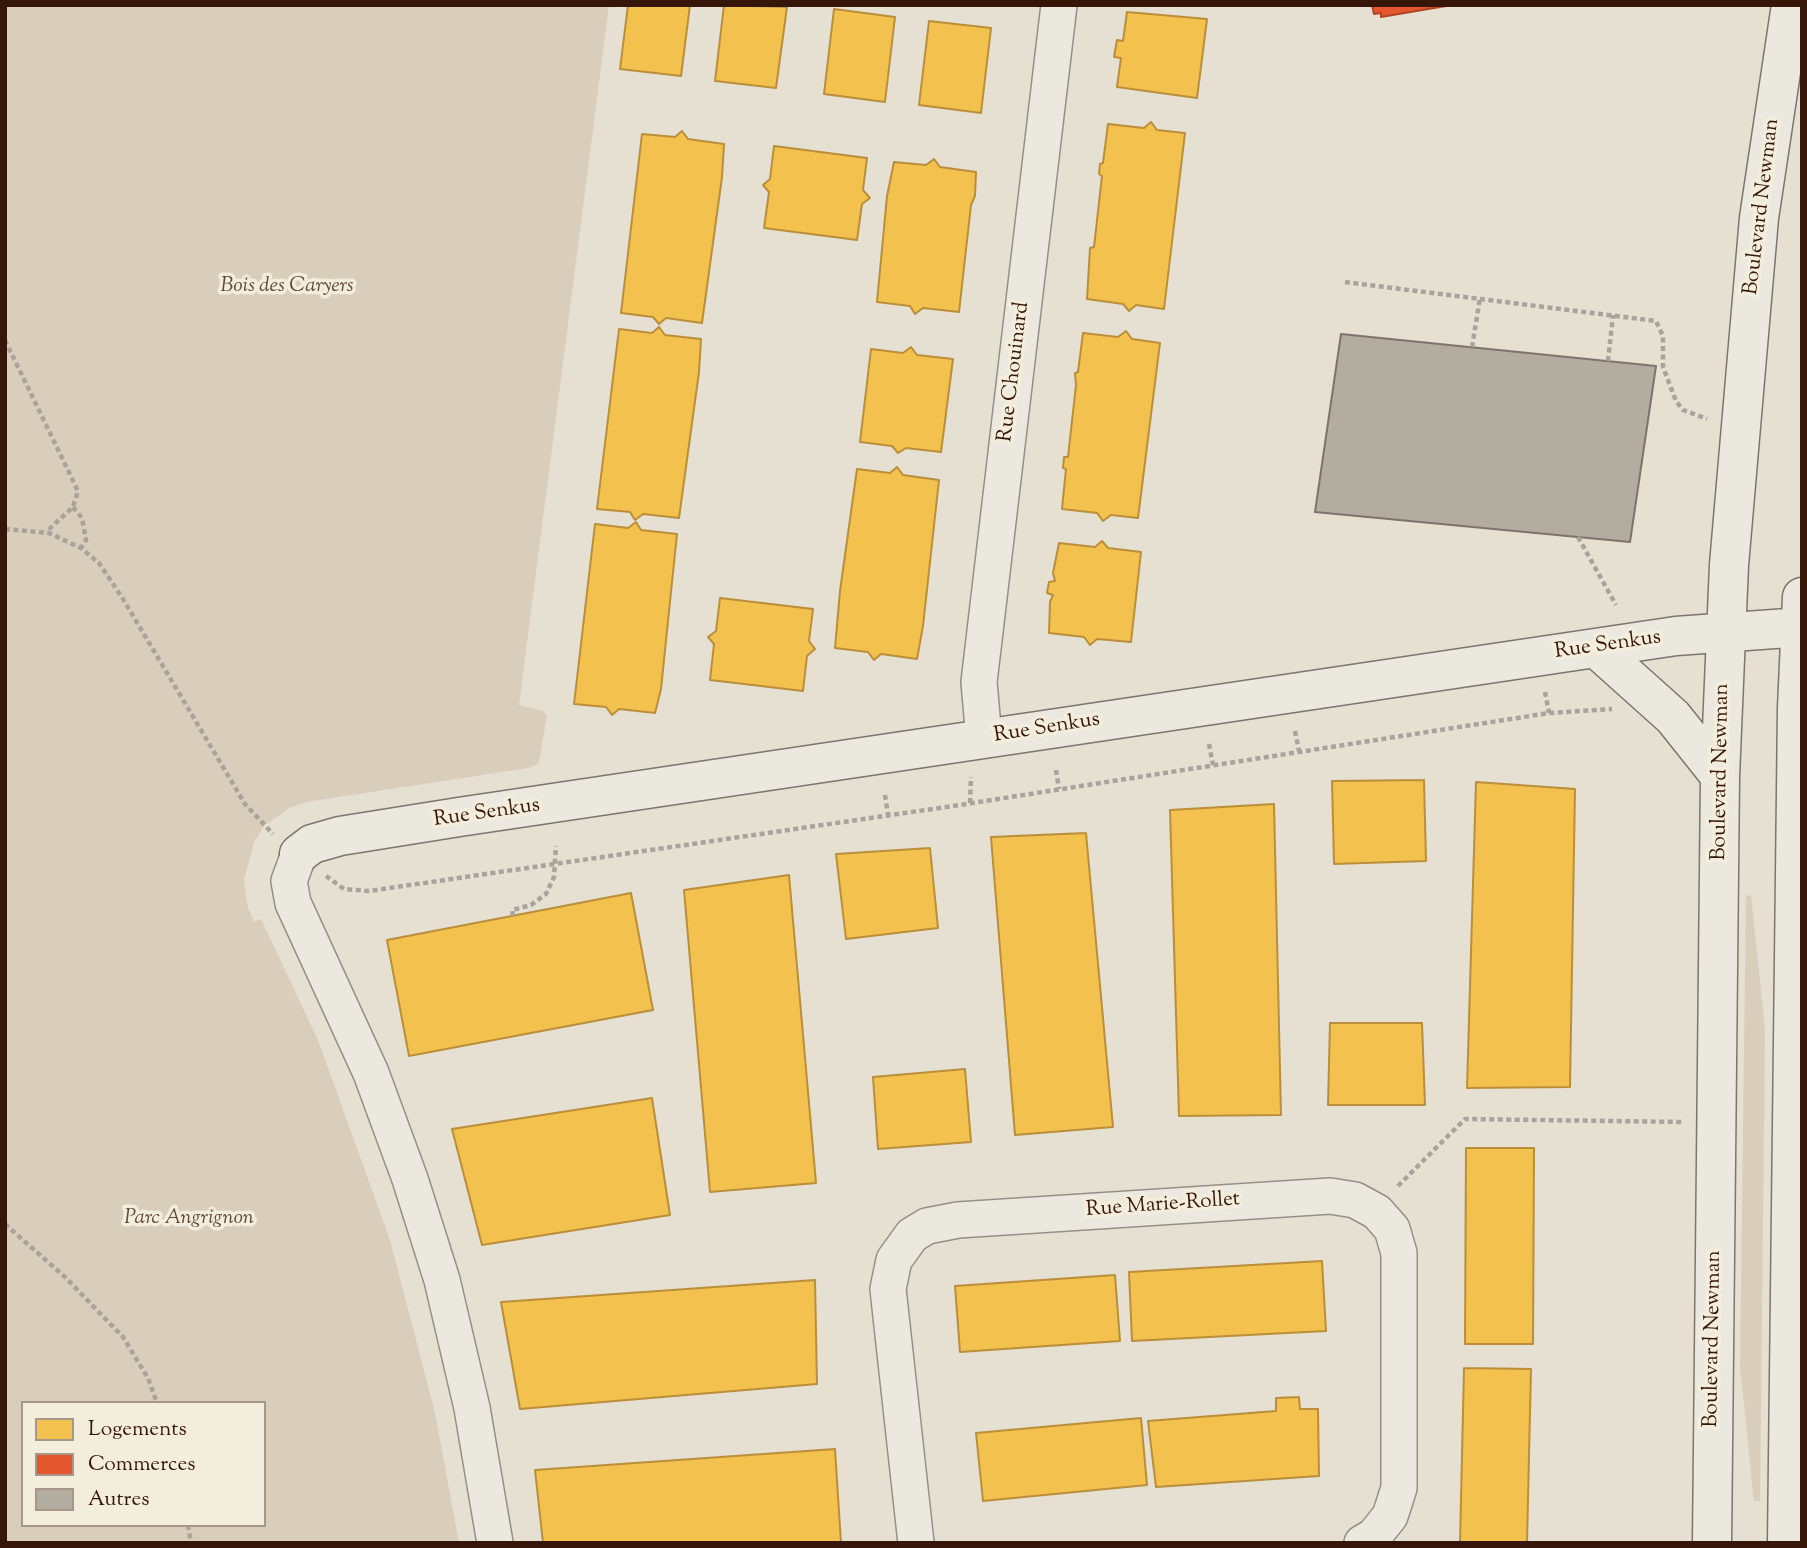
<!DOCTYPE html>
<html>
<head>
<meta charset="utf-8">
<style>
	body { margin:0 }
	#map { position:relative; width:1807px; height:1548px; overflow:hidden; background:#e5e0d1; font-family:"Sorts Mill Goudy",serif }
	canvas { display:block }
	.frame { position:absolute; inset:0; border:7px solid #37160a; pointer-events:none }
	.legend { position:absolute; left:21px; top:1401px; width:245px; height:126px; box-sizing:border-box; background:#f3eddc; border:2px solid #a89788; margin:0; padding:9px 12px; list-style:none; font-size:21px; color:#37160a }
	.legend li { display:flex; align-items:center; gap:14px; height:35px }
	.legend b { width:35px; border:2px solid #a89788 }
</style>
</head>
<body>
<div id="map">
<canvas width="1807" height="1548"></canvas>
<div class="frame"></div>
<ul class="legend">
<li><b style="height:19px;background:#f2c14e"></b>Logements</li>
<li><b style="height:19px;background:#e4572e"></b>Commerces</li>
<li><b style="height:19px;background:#b2aca1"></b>Autres</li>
</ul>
</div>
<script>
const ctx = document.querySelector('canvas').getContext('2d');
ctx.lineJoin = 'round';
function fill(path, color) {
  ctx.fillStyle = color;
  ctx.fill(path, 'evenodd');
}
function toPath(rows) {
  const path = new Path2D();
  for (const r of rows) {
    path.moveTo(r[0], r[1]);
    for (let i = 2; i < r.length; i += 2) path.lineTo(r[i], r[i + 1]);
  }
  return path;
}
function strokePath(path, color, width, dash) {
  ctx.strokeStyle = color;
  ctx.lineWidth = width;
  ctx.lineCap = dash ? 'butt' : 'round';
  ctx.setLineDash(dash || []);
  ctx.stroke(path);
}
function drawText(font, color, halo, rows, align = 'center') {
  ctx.font = font + ' "Sorts Mill Goudy",serif';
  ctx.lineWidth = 7;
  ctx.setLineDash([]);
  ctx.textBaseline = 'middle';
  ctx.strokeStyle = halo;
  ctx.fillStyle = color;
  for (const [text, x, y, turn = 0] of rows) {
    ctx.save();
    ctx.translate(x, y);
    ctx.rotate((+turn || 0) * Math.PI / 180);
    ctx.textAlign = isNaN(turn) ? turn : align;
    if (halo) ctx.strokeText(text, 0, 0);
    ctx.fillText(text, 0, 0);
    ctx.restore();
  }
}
fill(toPath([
	[5,5,609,5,519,705,543,711,547,715,539,763,528,768,306,802,289,808,264,826,254,842,244,880,248,908,254,922,261,919,318,1040,390,1240,435,1413,459,1543,5,1543],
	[23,1403,264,1403,264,1525,23,1525],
	[1751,895,1765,1030,1760,1501,1754,1501,1740,1367,1746,896]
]), '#d8cebb');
const homes = toPath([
	[628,5,690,5,681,76,620,69,628,5],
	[724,5,787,7,776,88,715,81,724,5],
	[834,9,895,17,885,102,824,94,834,9],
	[1127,12,1207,19,1197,98,1117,87,1121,58,1114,57,1117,40,1123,41,1127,12],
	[929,21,991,28,981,113,919,105,929,21],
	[1151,122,1157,130,1185,133,1164,309,1136,305,1129,311,1123,304,1087,299,1090,248,1094,247,1102,176,1099,174,1100,164,1103,163,1108,124,1144,128,1151,122],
	[682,131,688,139,724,144,722,177,702,323,666,318,659,324,653,317,621,313,642,134,675,137,682,131],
	[774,146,867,158,863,190,870,198,862,204,857,240,764,228,769,192,763,185,770,179,774,146],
	[934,159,940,167,976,172,975,196,971,205,959,312,923,308,915,314,910,306,877,302,887,196,894,162,926,165,934,159],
	[659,327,665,335,701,339,699,372,679,518,643,514,635,520,630,512,597,509,619,329,652,333,659,327],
	[1126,331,1132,339,1160,343,1138,518,1111,515,1103,521,1097,513,1062,509,1066,469,1063,468,1064,457,1068,457,1076,385,1075,373,1078,372,1083,333,1118,337,1126,331],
	[911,347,917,355,953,359,941,452,906,448,898,453,892,446,860,442,871,349,903,353,911,347],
	[897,467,903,475,939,480,923,626,917,659,881,654,874,660,868,652,835,648,840,591,857,469,890,473,897,467],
	[636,522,641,530,677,534,661,689,655,713,619,709,612,715,606,707,574,704,595,524,628,528,636,522],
	[1102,541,1108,548,1141,552,1131,642,1097,639,1090,645,1084,637,1049,633,1050,602,1053,595,1047,593,1049,582,1055,581,1053,573,1059,543,1095,547,1102,541],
	[720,598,813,609,809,641,815,649,807,656,803,691,710,680,714,644,708,637,716,631,720,598],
	[1424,780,1426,861,1334,864,1332,781,1424,780],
	[1476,782,1575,789,1570,1087,1467,1088,1476,782],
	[1274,804,1281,1115,1179,1116,1170,810,1274,804],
	[1086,833,1113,1127,1015,1135,991,837,1086,833],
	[930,848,938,928,846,939,836,854,930,848],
	[789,875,816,1183,710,1192,684,890,789,875],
	[631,893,653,1010,409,1056,387,940,631,893],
	[1330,1023,1422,1023,1425,1105,1328,1105,1330,1023],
	[965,1069,971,1142,878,1149,873,1077,965,1069],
	[652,1098,670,1215,482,1245,452,1129,652,1098],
	[1466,1148,1534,1148,1533,1344,1465,1344,1466,1148],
	[1322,1261,1326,1331,1132,1341,1129,1272,1322,1261],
	[1115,1275,1120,1341,960,1352,955,1286,1115,1275],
	[815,1280,817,1384,520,1409,501,1302,815,1280],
	[1464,1368,1531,1369,1527,1543,1460,1543,1464,1368],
	[1299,1397,1300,1409,1318,1409,1319,1476,1156,1487,1148,1421,1276,1411,1276,1398,1299,1397],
	[1141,1418,1147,1485,983,1501,976,1433,1141,1418],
	[835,1449,841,1543,543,1543,535,1470,835,1449]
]);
fill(homes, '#f2c14e');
strokePath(homes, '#ba8e3a', 2);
const shops = toPath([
	[1372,5,1446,5,1446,6,1381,17,1381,13,1374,14,1372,5]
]);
fill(shops, '#e4572e');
strokePath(shops, '#b04423', 2);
const building = toPath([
	[1341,334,1656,366,1630,542,1315,512,1341,334]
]);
fill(building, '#b2aca1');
strokePath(building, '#7d756c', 2);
const street = toPath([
	[984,739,979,682,1059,5],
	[299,854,289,881,293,903,371,1073,410,1179,442,1280,472,1408,495,1543],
	[916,1543,888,1289,894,1260,912,1235,927,1226,958,1220,1330,1196,1355,1200,1377,1212,1392,1229,1399,1253,1399,1488,1390,1516,1374,1536,1362,1543]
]);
const secondary = toPath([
	[1596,648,1673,717,1720,776],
	[299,854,312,844,340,836,459,817,1676,636,1802,627],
	[1712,1543,1720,776,1729,565,1759,218,1791,5],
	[1787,1543,1797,708,1802,597]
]);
strokePath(street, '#968f86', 38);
strokePath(secondary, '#7d756c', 41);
strokePath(toPath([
	[1345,282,1656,321,1663,336,1663,367,1676,401,1683,410,1707,419],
	[5,340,78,491,73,507,46,532],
	[1472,347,1480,298],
	[1608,361,1613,315],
	[73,507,82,518,86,540,81,548],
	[5,529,49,533,81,548,99,563,123,599,245,804,273,834],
	[1578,537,1616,605],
	[1545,692,1549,713],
	[1295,731,1299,751],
	[1209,744,1213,765],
	[1056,770,1059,789],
	[885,795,888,815],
	[970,803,971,777],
	[326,876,344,889,369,891,953,806,1549,713,1612,709],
	[513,916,512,910,531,905,546,894,554,877,556,846],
	[1398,1186,1465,1119,1683,1122],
	[5,1224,65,1277,123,1337,148,1378,157,1403],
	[188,1525,191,1543]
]), '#a9a39b', 4.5, [5, 3.5]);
strokePath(street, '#ebe8e0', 35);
strokePath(secondary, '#ebe8e0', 38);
drawText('21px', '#37160a', '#f3eddc', [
	["Boulevard Newman",1763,207,-83],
	["Rue Chouinard",1015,372,-83],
	["Rue Senkus",1608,646,-8],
	["Rue Senkus",1047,729,-9],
	["Boulevard Newman",1722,772,-89],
	["Rue Senkus",487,814,-8],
	["Rue Marie-Rollet",1163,1206,-4],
	["Boulevard Newman",1714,1339,-89]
]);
drawText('italic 21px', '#64493a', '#f3eddc', [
	["Bois des Caryers",287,287],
	["Parc Angrignon",189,1219]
]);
</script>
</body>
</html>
